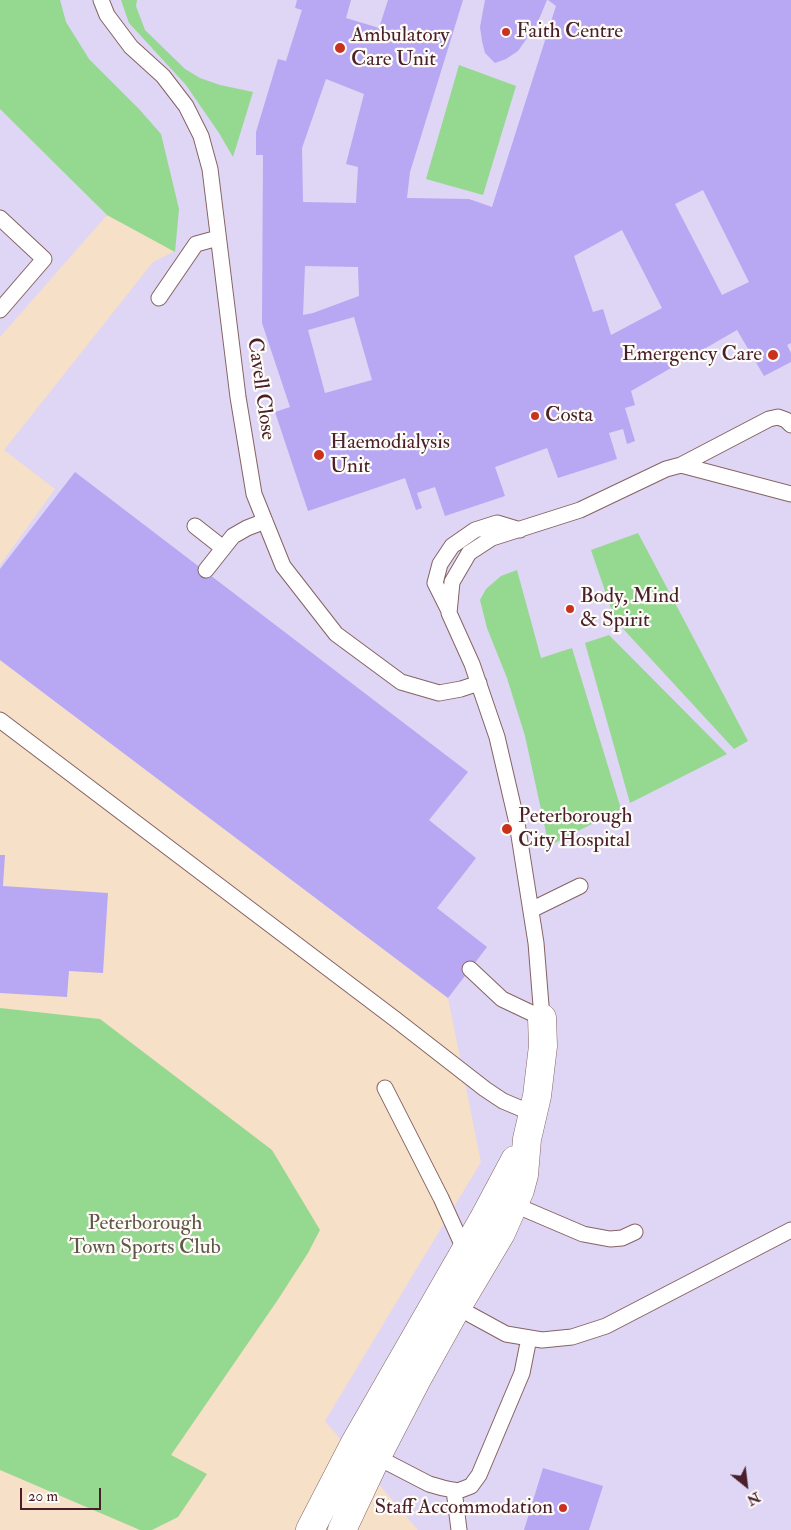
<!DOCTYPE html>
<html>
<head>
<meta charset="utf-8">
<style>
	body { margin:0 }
	#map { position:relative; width:791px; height:1530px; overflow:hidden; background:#f6e0c7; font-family:"IM FELL Double Pica",serif }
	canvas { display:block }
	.north { position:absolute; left:721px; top:1460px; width:50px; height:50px; -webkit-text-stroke:4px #fdfcf7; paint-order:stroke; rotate:151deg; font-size:14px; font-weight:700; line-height:20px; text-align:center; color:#4a1f2b }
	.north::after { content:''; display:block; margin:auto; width:18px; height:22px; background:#4a1f2b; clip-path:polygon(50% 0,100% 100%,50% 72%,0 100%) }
	.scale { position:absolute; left:20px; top:1488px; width:81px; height:22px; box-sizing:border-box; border:2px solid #4a1f2b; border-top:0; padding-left:6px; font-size:15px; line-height:18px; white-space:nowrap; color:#4a1f2b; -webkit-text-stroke:4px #fdfcf7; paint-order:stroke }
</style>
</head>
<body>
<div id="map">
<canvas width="791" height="1530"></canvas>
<div class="north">N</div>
<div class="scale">20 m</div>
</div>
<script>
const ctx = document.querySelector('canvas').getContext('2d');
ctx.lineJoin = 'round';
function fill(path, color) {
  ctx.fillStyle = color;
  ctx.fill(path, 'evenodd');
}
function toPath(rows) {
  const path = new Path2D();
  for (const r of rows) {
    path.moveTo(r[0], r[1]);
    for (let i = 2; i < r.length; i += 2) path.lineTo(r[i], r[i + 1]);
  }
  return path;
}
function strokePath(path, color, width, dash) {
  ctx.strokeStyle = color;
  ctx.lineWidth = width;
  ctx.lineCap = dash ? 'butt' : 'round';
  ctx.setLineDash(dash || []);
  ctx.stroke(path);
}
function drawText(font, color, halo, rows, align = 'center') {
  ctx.font = font + ' "IM FELL Double Pica",serif';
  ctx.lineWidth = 4.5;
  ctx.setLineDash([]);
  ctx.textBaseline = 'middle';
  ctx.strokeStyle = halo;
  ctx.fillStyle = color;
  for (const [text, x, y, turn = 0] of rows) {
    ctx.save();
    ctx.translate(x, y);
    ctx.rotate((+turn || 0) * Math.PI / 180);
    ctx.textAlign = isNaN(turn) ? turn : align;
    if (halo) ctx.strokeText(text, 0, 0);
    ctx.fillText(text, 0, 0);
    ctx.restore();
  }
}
fill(toPath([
	[0,0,791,0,791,1530,418,1530,325,1421,481,1162,448,998,0,660,0,565,55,489,4,450,153,262,175,251,107,215,0,337]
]), '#dfd5f5');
fill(toPath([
	[0,0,60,0,66,22,89,59,139,109,161,134,179,209,175,252,107,215,0,109],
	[121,0,137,0,136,6,145,30,185,69,200,78,220,85,253,92,233,157,219,133,186,85,129,23],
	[459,65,516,86,483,195,426,179],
	[638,533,748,741,734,749,615,620,591,550],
	[517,570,541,658,572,648,621,809,549,846,525,736,507,678,487,628,480,600,486,589,501,576],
	[609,635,727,754,630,803,585,643],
	[0,1008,100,1019,272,1150,320,1230,308,1253,277,1301,171,1455,207,1474,178,1517,152,1530,140,1530,0,1470]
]), '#95d890');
fill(toPath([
	[297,0,351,0,346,18,379,28,388,0,463,0,410,172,407,198,469,199,492,207,556,6,548,0,791,0,791,343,787,345,791,353,791,362,764,376,737,330,631,391,635,405,625,408,635,441,627,444,623,429,609,433,617,459,558,478,547,448,495,467,505,496,445,516,435,487,417,493,422,508,416,510,405,478,308,511,275,412,290,407,262,323,263,155,256,155,256,132,278,59,286,61,302,10,295,8],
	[326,79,364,94,346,164,358,167,356,203,303,202,302,148],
	[703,190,749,282,722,295,675,204],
	[622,230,662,308,611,335,603,309,593,312,574,256],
	[305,266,358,267,359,296,313,313,303,315],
	[354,317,372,380,325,393,308,330],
	[485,0,547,0,537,24,518,51,506,59,495,63,485,53,482,41,480,27],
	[75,472,468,772,429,820,476,858,437,908,487,947,448,998,0,660,0,569],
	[0,855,5,855,3,886,108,893,103,973,69,971,67,997,0,993],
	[543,1468,603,1486,589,1530,524,1530]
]), '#b8a7f3');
const lane = toPath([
	[101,0,107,15,131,47,163,76,186,106,201,136,210,169,238,397,254,494,283,566,336,634,401,682,439,693,461,689,479,683],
	[0,218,44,259,0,310],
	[159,298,196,244,218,238],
	[681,465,769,419,778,417,786,420,791,425],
	[195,526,223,548],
	[206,570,233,536,247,528,265,521],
	[449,611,435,583,440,564,452,546,475,530,497,523,520,530],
	[0,720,395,1019,485,1089,503,1101,534,1114],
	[531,910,580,886],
	[470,969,502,999,542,1018],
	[542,1018,536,943,517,823,497,737,472,664,449,613,452,582,469,553,492,538,580,510,666,469,681,465,791,494],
	[385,1088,441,1198,466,1253],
	[508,1202,583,1234,610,1239,622,1238,635,1232],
	[451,1304,506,1334,542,1340,572,1337,606,1326,791,1230],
	[371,1454,429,1484,443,1488,458,1491,471,1486,479,1475,522,1373,529,1338],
	[454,1490,459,1530]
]);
const street = toPath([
	[310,1530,355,1443,483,1220,515,1160],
	[342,1530,376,1458,417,1379,457,1307,501,1233,520,1190,524,1175,527,1139,537,1096,543,1046,542,1018]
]);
strokePath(lane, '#866362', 17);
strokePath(street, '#866362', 29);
strokePath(lane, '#fff', 15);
strokePath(street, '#fff', 28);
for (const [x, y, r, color] of [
	[506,32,5,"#c8321e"],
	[340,48,6,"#c8321e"],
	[773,355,6,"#c8321e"],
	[535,416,5,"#c8321e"],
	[319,455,6,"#c8321e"],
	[570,609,5,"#c8321e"],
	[507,829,6,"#c8321e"],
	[563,1508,5,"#c8321e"]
]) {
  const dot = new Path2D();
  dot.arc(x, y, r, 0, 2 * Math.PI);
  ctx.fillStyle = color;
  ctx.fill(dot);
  strokePath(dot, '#fdfcf7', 2);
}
drawText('21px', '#4a1f2b', '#fdfcf7', [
	["Faith Centre",516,32],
	["Ambulatory",351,36],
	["Care Unit",351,60],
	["Emergency Care",762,355,"right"],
	["Costa",545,416],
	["Haemodialysis",330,443],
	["Unit",330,467],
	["Body, Mind",580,597],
	["& Spirit",580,621],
	["Peterborough",518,817],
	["City Hospital",518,841],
	["Staff Accommodation",553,1508,"right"]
], 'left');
drawText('21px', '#4a1f2b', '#fdfcf7', [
	["Cavell Close",260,389,82]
]);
drawText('21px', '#605649', '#fdfcf7', [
	["Peterborough",145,1224],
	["Town Sports Club",145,1248]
]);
</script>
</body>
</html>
